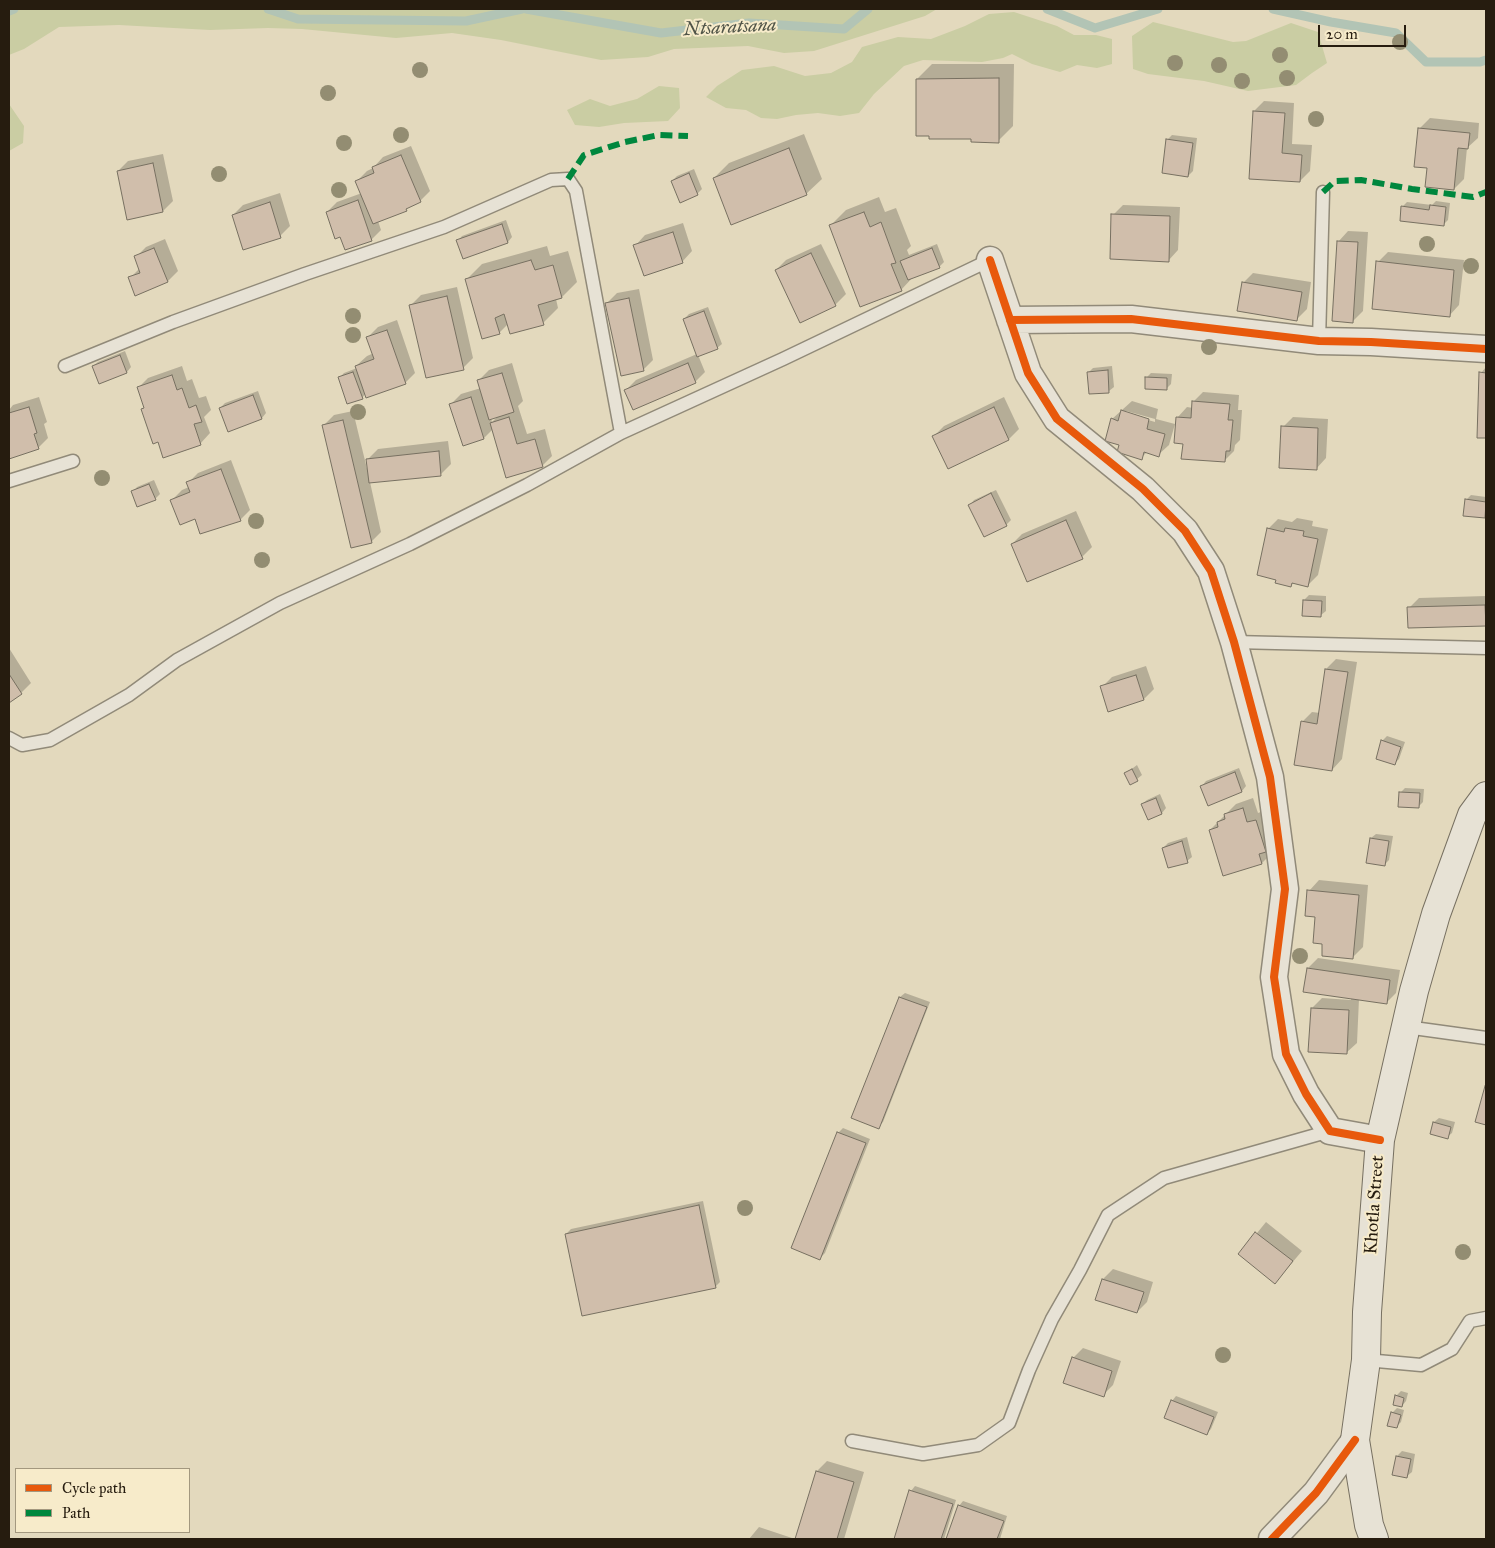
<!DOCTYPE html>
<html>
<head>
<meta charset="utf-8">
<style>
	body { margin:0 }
	#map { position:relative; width:1495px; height:1548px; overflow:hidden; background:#e3d9bd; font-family:"IM FELL Great Primer",serif }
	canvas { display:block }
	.frame { position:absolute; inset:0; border:10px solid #261c0f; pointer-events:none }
	.legend { position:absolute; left:15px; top:1468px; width:175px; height:65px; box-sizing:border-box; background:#f7ebca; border:1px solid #a3987f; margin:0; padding:6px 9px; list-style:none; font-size:15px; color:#261c0f }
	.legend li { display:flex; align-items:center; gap:10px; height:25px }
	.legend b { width:25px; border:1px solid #a3987f }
	.scale { position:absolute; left:1318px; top:25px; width:88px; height:22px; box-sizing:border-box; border:2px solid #261c0f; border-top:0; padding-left:6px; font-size:15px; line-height:18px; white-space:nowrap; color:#261c0f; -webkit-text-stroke:4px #f7ebca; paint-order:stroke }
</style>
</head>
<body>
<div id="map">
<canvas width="1495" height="1548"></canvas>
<div class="frame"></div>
<ul class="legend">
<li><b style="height:6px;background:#e8590c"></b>Cycle path</li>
<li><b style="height:6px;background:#00873e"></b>Path</li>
</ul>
<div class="scale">20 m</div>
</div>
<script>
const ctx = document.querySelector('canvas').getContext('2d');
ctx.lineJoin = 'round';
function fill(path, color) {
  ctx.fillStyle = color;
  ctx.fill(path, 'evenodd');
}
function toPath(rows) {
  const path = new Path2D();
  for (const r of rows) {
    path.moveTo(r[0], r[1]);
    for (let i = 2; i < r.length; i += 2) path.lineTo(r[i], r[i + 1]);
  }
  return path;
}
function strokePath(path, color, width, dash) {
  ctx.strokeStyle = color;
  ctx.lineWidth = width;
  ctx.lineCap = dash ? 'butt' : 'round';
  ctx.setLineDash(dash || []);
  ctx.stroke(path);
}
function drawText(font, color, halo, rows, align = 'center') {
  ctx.font = font + ' "IM FELL Great Primer",serif';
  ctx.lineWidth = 4;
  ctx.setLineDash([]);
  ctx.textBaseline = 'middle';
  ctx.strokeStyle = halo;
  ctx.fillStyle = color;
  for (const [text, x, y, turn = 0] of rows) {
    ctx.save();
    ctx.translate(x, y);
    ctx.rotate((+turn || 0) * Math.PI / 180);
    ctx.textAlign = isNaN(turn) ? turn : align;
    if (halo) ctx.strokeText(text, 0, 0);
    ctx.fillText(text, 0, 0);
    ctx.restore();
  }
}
fill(toPath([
	[9,9,937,9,925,16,814,51,784,53,748,46,674,49,648,57,601,60,501,40,452,33,396,38,302,29,268,28,210,30,119,25,59,27,24,49,9,55],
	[1014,12,1057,26,1074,35,1096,35,1112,39,1112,64,1097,68,1077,65,1060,72,1032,64,1012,54,1003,58,982,62,923,60,904,66,874,94,859,113,840,116,818,113,796,115,777,119,761,118,746,110,726,108,706,97,717,86,742,70,774,66,805,76,831,73,852,62,862,47,898,37,931,39,965,26,989,14],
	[1153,22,1233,42,1246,41,1291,23,1318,32,1327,63,1312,73,1296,85,1248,91,1204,81,1148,74,1133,69,1132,36],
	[659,86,679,88,680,108,668,121,624,123,599,127,575,125,567,110,590,99,610,106,637,99],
	[9,104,24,126,23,143,9,151]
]), '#cacda3');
fill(toPath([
	[932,64,1014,64,1013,126,998,141,930,134,917,79],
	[1264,101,1294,103,1292,144,1312,145,1310,171,1300,181,1254,111],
	[1430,118,1479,123,1478,138,1467,148,1464,179,1454,189,1428,167,1416,166,1420,128],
	[804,134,822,179,806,194,714,178,729,163],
	[1172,135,1197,138,1193,171,1188,176,1167,140],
	[411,146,430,191,420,201,410,205,406,209,378,221,381,230,371,240,341,236,327,212,337,202,362,193,357,181,367,171,373,168,383,157],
	[163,154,173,201,163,211,118,171,128,161],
	[694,169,702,189,697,194,672,181,677,176],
	[280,193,290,226,280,236,233,215,243,205],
	[879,197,885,212,896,208,911,246,907,250,909,255,937,244,944,262,939,267,914,276,901,290,830,226,846,210],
	[1436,201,1450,203,1448,220,1443,225,1402,207,1407,202,1432,205],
	[1123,205,1180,207,1178,250,1168,261,1113,215],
	[506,220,512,237,508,242,464,257,458,241,462,236],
	[683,223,692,251,682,262,635,246,645,235],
	[1348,231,1368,232,1363,311,1353,321,1338,242],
	[165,239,178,271,168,281,130,278,140,268,136,257,146,247],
	[821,244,846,294,835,305,800,321,776,270,786,260],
	[547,246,550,256,568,251,577,282,562,297,556,299,558,308,543,323,508,324,499,333,467,279,482,264],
	[1388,252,1464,260,1459,305,1449,316,1378,262],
	[1253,273,1311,282,1307,309,1297,319,1243,283],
	[457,287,473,358,463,368,410,306,421,295],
	[639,289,653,360,643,370,607,303,617,293],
	[708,307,722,344,717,348,698,355,705,372,695,382,626,390,636,380,697,354,684,319,689,314],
	[397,320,415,373,405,383,366,393,362,398,339,378,344,373,357,368,356,366,367,356,374,353,368,337,378,327],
	[125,351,131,367,127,372,100,382,93,366,98,362],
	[512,363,523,401,518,406,527,434,545,429,552,456,542,466,493,429,484,438,464,444,451,404,461,394,481,388,478,381,489,370],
	[499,415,492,422,491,418],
	[182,366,187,381,192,379,199,398,206,396,211,410,204,417,210,433,200,444,138,388,148,378],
	[1112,366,1114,387,1109,391,1089,372,1093,368],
	[1486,367,1486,437,1478,437,1481,373],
	[1151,373,1172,374,1171,384,1166,389,1146,378],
	[258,391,266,413,262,418,229,430,220,408,225,403],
	[1203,392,1239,395,1238,410,1242,410,1240,440,1235,445,1234,451,1224,461,1184,442,1177,418,1187,407,1193,408,1193,402],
	[39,397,47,422,44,424,48,438,38,448,9,458,9,410,13,405],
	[1004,397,1019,429,1009,439,948,468,934,436,944,426],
	[1132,401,1158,409,1156,419,1175,424,1169,445,1158,455,1147,452,1141,458,1120,444,1112,419],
	[1126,411,1155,419,1155,422,1124,413],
	[353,411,368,473,369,473,368,459,378,449,448,441,451,464,441,474,370,482,381,532,371,542,324,425,334,415],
	[1293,417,1328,419,1326,458,1316,469,1283,427],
	[231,460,250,510,240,520,195,517,172,500,182,490,189,487,188,483,198,473],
	[154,480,160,494,155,499,133,492,137,487],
	[996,490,1011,520,1006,525,970,505,974,500],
	[1471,495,1486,497,1485,514,1486,514,1486,516,1485,517,1466,500],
	[1076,511,1092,547,1082,557,1012,544,1022,534],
	[1297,518,1313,521,1312,526,1328,529,1318,575,1308,585,1294,582,1291,585,1268,529,1278,519,1292,522],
	[1309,595,1326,596,1326,611,1321,615,1304,600],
	[1486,596,1485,624,1409,608,1419,598],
	[9,648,31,683,21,693,9,701],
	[1336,659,1357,662,1342,759,1332,770,1302,722,1312,712,1320,713,1326,669],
	[1146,666,1154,689,1144,699,1102,687,1112,677],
	[1387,736,1405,742,1399,759,1395,763,1382,741],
	[1137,765,1142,775,1131,784,1125,774],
	[1239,768,1246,786,1242,791,1209,804,1202,786,1206,781],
	[1405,788,1424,789,1423,802,1418,807,1400,793],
	[1160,794,1166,808,1162,813,1148,819,1142,804,1147,800],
	[1253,798,1258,813,1266,810,1272,853,1262,863,1224,875,1210,830,1236,804],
	[1376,834,1393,836,1389,860,1384,865,1371,838],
	[1187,837,1192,857,1187,861,1163,848,1168,843],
	[1319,880,1368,885,1363,947,1352,958,1324,943,1309,891],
	[1318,958,1400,970,1396,993,1386,1003,1359,999,1357,1043,1346,1053,1312,1008,1322,998,1351,1000,1351,998,1308,968],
	[905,993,930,1002,883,1122,878,1127,900,997],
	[1439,1118,1455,1122,1452,1133,1447,1137,1434,1122],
	[843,1128,870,1139,825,1253,820,1258,838,1133],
	[703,1201,720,1282,715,1287,566,1234,571,1229],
	[1266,1222,1302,1251,1275,1283,1240,1254],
	[1113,1269,1153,1282,1147,1302,1137,1312,1097,1299,1103,1279],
	[1083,1348,1121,1361,1113,1385,1103,1395,1073,1358],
	[1401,1391,1408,1393,1406,1401,1402,1406,1396,1396],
	[1176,1396,1218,1412,1211,1429,1206,1434,1172,1401],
	[1397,1408,1404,1410,1401,1422,1396,1427,1392,1413],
	[1402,1451,1415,1454,1412,1472,1407,1476,1394,1474,1397,1456],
	[827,1461,864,1472,844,1539,797,1539,817,1471],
	[915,1486,956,1500,944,1539,895,1539,911,1491],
	[963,1501,1007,1516,1000,1539,947,1539,959,1506],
	[759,1527,795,1539,749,1539]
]), '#0003');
strokePath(toPath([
	[268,9,298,19,466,21,522,9],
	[526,9,661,33,749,23,844,29,868,9],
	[1047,9,1095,28,1158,9],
	[1273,9,1331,22,1396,33,1426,62,1480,62,1486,60],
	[9,11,14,9]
]), '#b2c4b5', 9);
const building = toPath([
	[999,78,999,143,971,142,971,139,929,139,929,136,916,136,916,79,999,78],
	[1253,111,1285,113,1282,153,1302,155,1300,182,1249,179,1253,111],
	[1418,128,1470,133,1468,149,1458,148,1454,190,1425,187,1427,168,1414,167,1418,128],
	[1166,139,1193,143,1188,177,1162,173,1166,139],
	[789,148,807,195,731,225,713,178,789,148],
	[401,155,421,202,406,209,407,211,373,224,355,181,374,173,372,167,401,155],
	[153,163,163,212,127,220,117,171,153,163],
	[689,173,698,195,680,203,671,181,689,173],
	[358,200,372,241,345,250,340,237,335,239,326,212,358,200],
	[270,202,281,238,243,250,232,215,270,202],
	[1430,205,1446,207,1444,226,1400,221,1401,206,1429,210,1430,205],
	[864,212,870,227,881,222,896,263,891,264,902,291,860,307,829,225,864,212],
	[1111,214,1170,216,1169,262,1110,259,1111,214],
	[502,224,508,243,463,259,456,240,502,224],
	[673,232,683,263,644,276,633,245,673,232],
	[1337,241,1358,242,1353,323,1332,321,1337,241],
	[154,248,168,282,135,296,128,277,140,273,134,256,154,248],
	[932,248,940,268,908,280,900,261,932,248],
	[811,253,836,306,800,323,775,270,811,253],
	[531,260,535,270,553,265,562,298,538,305,544,325,510,334,504,314,495,318,500,334,482,339,465,279,531,260],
	[1376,261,1454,270,1450,317,1372,309,1376,261],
	[1242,282,1302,292,1297,321,1237,311,1242,282],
	[447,296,464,370,426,378,409,305,447,296],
	[629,298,644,371,621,376,605,303,629,298],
	[704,311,718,349,697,357,683,319,704,311],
	[387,330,406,384,366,398,355,366,374,359,366,337,387,330],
	[120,355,127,373,99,384,92,366,120,355],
	[688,363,696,383,633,410,624,390,688,363],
	[1108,370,1109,393,1089,394,1087,372,1108,370],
	[353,372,363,399,347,404,338,377,353,372],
	[1479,372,1486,373,1486,438,1477,438,1479,372],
	[502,373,514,412,489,420,477,380,502,373],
	[172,375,177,390,182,388,189,408,196,405,202,422,194,424,201,445,163,458,158,442,153,444,141,409,144,408,137,387,172,375],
	[1145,377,1167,378,1167,390,1145,389,1145,377],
	[253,395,262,419,228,432,219,408,253,395],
	[471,397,484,439,463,446,449,404,471,397],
	[1192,401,1230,404,1228,420,1233,420,1230,451,1226,451,1225,462,1181,459,1183,444,1174,443,1176,417,1191,418,1192,401],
	[29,407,37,433,34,434,39,449,9,459,9,413,29,407],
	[994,407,1009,440,948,469,932,436,994,407],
	[1121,410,1149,419,1147,429,1165,434,1159,457,1144,452,1142,460,1117,452,1119,445,1105,441,1111,418,1118,421,1121,410],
	[509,417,517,444,535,439,543,467,506,478,490,423,509,417],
	[343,420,372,543,351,548,322,425,343,420],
	[1281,426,1318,428,1317,470,1279,468,1281,426],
	[439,451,441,476,369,483,366,459,439,451],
	[221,469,241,521,200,534,195,519,180,525,170,500,190,492,186,482,221,469],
	[149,484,156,500,137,507,131,491,149,484],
	[991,493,1007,526,984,537,968,505,991,493],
	[1465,499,1486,502,1485,518,1463,516,1465,499],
	[1066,520,1083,559,1027,582,1011,544,1066,520],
	[1267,528,1284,532,1285,528,1304,531,1303,536,1318,539,1308,587,1292,583,1291,587,1275,583,1276,580,1257,575,1267,528],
	[1303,600,1322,601,1321,617,1302,616,1303,600],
	[1485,605,1486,626,1408,628,1407,607,1485,605],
	[1325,669,1348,672,1332,771,1294,765,1301,721,1317,724,1325,669],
	[9,674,22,694,9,703,9,674],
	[1136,675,1144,700,1108,712,1100,686,1136,675],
	[1381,740,1401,747,1395,765,1376,759,1381,740],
	[1132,769,1138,781,1130,785,1124,773,1132,769],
	[1235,772,1242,792,1208,806,1200,786,1235,772],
	[1399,792,1420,793,1419,808,1398,807,1399,792],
	[1156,798,1162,814,1148,820,1141,804,1156,798],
	[1243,808,1247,822,1256,820,1266,852,1259,854,1262,864,1223,876,1209,830,1218,827,1217,822,1225,819,1224,814,1243,808],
	[1370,838,1389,841,1385,866,1366,863,1370,838],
	[1182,841,1188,863,1168,868,1162,848,1182,841],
	[1307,890,1359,895,1353,959,1322,956,1322,944,1313,943,1315,917,1305,916,1307,890],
	[1307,968,1390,980,1387,1004,1303,992,1307,968],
	[899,997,927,1007,879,1129,851,1118,899,997],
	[1311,1008,1349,1010,1347,1054,1308,1052,1311,1008],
	[1485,1086,1486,1087,1486,1125,1475,1122,1485,1086],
	[1433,1122,1451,1127,1448,1139,1430,1134,1433,1122],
	[837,1132,866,1143,820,1260,791,1248,837,1132],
	[699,1205,716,1288,582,1316,565,1234,699,1205],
	[1255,1232,1293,1261,1275,1284,1238,1254,1255,1232],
	[1102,1279,1144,1292,1137,1313,1095,1300,1102,1279],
	[1072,1357,1112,1371,1104,1397,1063,1383,1072,1357],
	[1395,1395,1404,1398,1402,1407,1393,1405,1395,1395],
	[1171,1400,1214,1417,1207,1435,1164,1418,1171,1400],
	[1391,1412,1401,1415,1397,1428,1387,1426,1391,1412],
	[1396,1456,1411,1459,1407,1478,1392,1475,1396,1456],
	[816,1471,854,1482,837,1539,795,1539,816,1471],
	[909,1490,953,1504,941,1539,894,1539,909,1490],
	[958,1505,1004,1521,997,1539,946,1539,958,1505]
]);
fill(building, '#d0beab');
strokePath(building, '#777061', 1);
const lane = toPath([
	[1319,341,1323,192],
	[65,366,173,322,305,274,444,227,551,180,568,179,576,191,621,433],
	[9,481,73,461],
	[1234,642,1486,648],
	[9,738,22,745,50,740,129,695,177,660,280,603,410,544,527,485,621,433,783,359,990,260],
	[1406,1027,1486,1038],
	[1366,1360,1421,1365,1452,1349,1470,1321,1486,1318],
	[852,1441,923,1454,978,1445,1009,1423,1029,1370,1052,1319,1080,1270,1108,1215,1164,1178,1330,1131]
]);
const street = toPath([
	[990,260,1028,373,1057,419,1143,489,1185,531,1211,571,1234,642,1270,777,1285,889,1274,977,1286,1054,1306,1094,1330,1131,1380,1140],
	[1010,320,1131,319,1319,341,1371,342,1486,349],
	[1272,1539,1316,1493,1355,1440]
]);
const secondary = toPath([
	[1374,1539,1369,1525,1355,1440,1366,1360,1367,1312,1380,1140,1414,991,1436,914,1472,815,1486,796]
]);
strokePath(lane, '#918a79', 15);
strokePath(street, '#918a79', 29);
strokePath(secondary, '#777061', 30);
strokePath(lane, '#e7e2d5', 12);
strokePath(street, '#e7e2d5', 26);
strokePath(secondary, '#e7e2d5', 28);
strokePath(toPath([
	[568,179,584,155,625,142,659,135,688,136],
	[1323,192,1335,181,1361,180,1412,189,1473,197,1486,192]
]), '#00873e', 6, [12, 6]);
strokePath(toPath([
	[990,260,1028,373,1057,419,1143,489,1185,531,1211,571,1234,642,1270,777,1285,889,1274,977,1286,1054,1306,1094,1330,1131,1380,1140],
	[1010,320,1131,319,1319,341,1371,342,1486,349],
	[1272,1539,1316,1493,1355,1440]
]), '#e8590c', 8);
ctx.fillStyle = '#938d72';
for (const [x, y] of [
	[1400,42],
	[1280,55],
	[1175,63],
	[1219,65],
	[420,70],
	[1287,78],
	[1242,81],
	[328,93],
	[1316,119],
	[401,135],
	[344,143],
	[219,174],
	[339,190],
	[1427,244],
	[1471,266],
	[353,316],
	[353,335],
	[1209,347],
	[358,412],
	[102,478],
	[256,521],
	[262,560],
	[1300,956],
	[745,1208],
	[1463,1252],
	[1223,1355]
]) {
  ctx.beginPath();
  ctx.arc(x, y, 8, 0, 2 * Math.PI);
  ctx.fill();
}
drawText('18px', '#261c0f', '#f7ebca', [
	["Khotla Street",1375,1205,-86]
]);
drawText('italic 19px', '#505448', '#f7ebca', [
	["Ntsaratsana",730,28,-3]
]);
</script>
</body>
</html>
